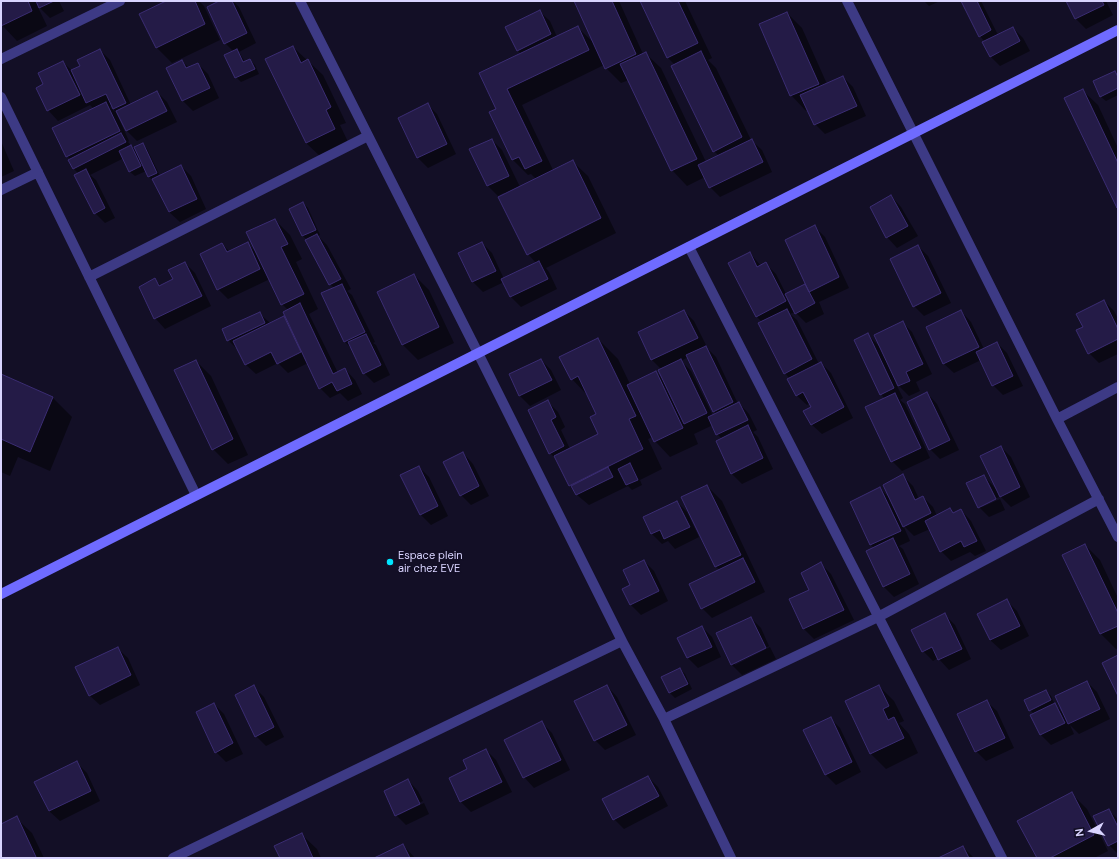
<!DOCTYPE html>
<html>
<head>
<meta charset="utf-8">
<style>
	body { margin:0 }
	#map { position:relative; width:1119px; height:859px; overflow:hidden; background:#130f26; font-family:"DM Sans",sans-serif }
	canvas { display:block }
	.frame { position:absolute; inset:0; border:2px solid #d9d4ff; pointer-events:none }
	.north { position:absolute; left:1071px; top:811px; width:40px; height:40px; -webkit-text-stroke:3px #130f26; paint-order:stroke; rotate:262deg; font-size:11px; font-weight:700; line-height:16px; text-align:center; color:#d9d4ff }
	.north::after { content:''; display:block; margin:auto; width:14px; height:18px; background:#d9d4ff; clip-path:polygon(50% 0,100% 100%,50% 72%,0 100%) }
</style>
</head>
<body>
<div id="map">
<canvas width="1119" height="859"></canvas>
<div class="frame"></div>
<div class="north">N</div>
</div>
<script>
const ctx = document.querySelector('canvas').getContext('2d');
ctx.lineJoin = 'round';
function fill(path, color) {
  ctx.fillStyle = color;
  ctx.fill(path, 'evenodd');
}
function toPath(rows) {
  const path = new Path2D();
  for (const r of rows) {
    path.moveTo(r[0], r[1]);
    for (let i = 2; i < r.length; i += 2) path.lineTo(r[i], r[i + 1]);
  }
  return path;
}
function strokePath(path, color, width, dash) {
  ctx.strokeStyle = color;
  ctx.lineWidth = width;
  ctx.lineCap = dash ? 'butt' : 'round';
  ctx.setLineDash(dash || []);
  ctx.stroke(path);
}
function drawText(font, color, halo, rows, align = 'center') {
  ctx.font = font + ' "DM Sans",sans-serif';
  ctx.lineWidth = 3;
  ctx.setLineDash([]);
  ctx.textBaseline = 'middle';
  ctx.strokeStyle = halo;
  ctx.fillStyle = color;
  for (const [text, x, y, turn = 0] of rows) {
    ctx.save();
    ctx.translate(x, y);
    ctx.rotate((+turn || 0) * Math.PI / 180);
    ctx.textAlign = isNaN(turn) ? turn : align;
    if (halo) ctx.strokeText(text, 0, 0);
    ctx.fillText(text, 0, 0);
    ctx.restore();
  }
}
fill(toPath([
	[1,1,35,1,47,26,17,41,1,24],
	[37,1,59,1,64,11,50,18,40,8],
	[169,1,199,1,204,6,220,40,172,63,157,48,141,14],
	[221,1,233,1,239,7,256,43,239,52,245,62,250,60,255,65,259,74,241,82,236,77,234,52,225,43],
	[575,1,619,1,643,54,645,53,661,68,706,162,719,156,714,151,675,65,667,57,641,1,685,1,712,58,708,60,716,68,751,140,762,150,772,172,720,197,710,187,705,177,687,186,672,170,629,80,621,83,606,68,604,65,522,105,553,170,572,161,588,176,616,233,546,268,549,272,557,289,521,307,511,297,504,282,483,292,473,282,460,254,482,243,492,253,504,279,536,263,528,254,504,193,498,196,488,186,471,150,492,140,502,150,520,187,536,179,531,174,528,175,513,160,491,113,497,110,521,54,517,50,539,11,550,21,557,37,577,27,595,44],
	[924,1,940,1,929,6],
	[962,1,981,1,998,35,1013,28,1023,38,1030,51,1000,66,990,56,985,42,980,36],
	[1067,1,1106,1,1113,15,1086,29,1075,18],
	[787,13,802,28,827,84,843,77,853,87,866,116,825,134,815,124,808,110,806,111,791,95],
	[293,47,323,75,346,123,340,125,349,144,322,158,306,143],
	[100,50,110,60,131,105,157,92,167,102,177,122,137,141,127,131,118,113,115,110,129,141,128,142,138,153,143,144,147,149,160,176,181,166,191,176,206,209,180,222,169,212,154,181,149,177,146,171,135,176,130,172,124,158,90,175,96,180,115,218,105,223,95,213,79,174,73,168,71,160,67,156,94,109,90,105,58,121,48,110,44,85,63,62,72,71,81,66],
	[112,105,115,112,110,107],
	[182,61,189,68,198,64,208,74,219,98,193,111,183,101,168,68],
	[1115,72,1118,75,1118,95,1106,101,1101,97],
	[1082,90,1098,105,1118,148,1118,208,1066,98],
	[427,104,437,114,456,154,428,168,418,158,399,118],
	[1,141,14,171,1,177],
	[891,196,901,207,918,236,897,248,887,237,871,207],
	[303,203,308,208,320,235,318,236,327,245,351,289,347,291,352,295,375,342,373,343,376,345,390,375,374,383,364,373,352,349,345,342,323,294,334,288,330,284,307,240,303,236,290,209],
	[275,220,290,235,302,259,296,262,318,309,309,314,338,373,345,369,355,380,362,394,348,401,340,393,330,398,320,388,308,363,288,373,278,363,256,374,245,364,238,350,228,340,259,313,270,323,284,318,289,323,288,310,282,304,270,279,228,299,218,289,222,244,230,252,248,244,257,253],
	[815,227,825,237,849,288,819,302,824,314,806,323,795,312,790,314,797,320,819,364,821,363,831,373,853,418,822,434,811,424,812,408,810,403,807,405,796,395,790,379,785,373,762,322,757,317,750,253,761,266,766,264,776,274,786,294,807,284],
	[918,246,928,256,951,303,924,316,914,306],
	[185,263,195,273,211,306,165,329,155,318,155,280,161,286,174,279],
	[414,275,429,290,454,343,418,360,403,345,378,292],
	[1104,301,1114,311,1118,319,1118,354,1099,363,1089,353],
	[684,311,694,321,708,349,716,357,738,404,739,403,749,414,757,430,753,432,758,437,773,469,742,484,732,474,717,442,722,439,717,434,713,425,694,434,698,444,670,457,655,441,653,437,648,439,662,469,640,480,642,485,632,490,628,486,589,505,577,495,569,485,557,460,550,453,548,402,558,412,565,427,561,430,570,449,600,434,597,414,588,396,572,379,598,339,618,359,630,384,656,372,664,380,662,370,652,360,639,333],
	[688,357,714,411,716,414,713,416,691,371,681,361],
	[961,311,971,322,984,349,997,343,1007,353,1023,386,1003,395,993,385,981,360,954,373,943,363],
	[902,322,912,332,932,374,916,382,920,391,909,396,895,382,903,398,900,400,905,404,930,458,902,471,892,461,885,399,881,394,867,334,880,347],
	[541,360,551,370,561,390,530,406,520,396,510,375],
	[196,361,211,376,248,455,228,464,213,449],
	[1,375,53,398,72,417,50,471,18,457,10,476,1,472],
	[927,393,937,404,959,450,940,459,930,449],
	[1001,447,1011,457,1030,497,1011,507,998,494,999,497,982,505,982,507,1000,499,1005,510,989,517,979,507,984,476,996,489],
	[463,453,473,464,489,496,471,505,461,495],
	[419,467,429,477,448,516,431,525,421,515],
	[903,476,913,486,919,499,923,497,933,507,937,516,950,509,954,514,961,510,971,521,986,551,975,556,970,552,951,561,941,551,930,529,914,536,903,525,910,541,899,546,903,549,919,584,894,597,884,587,874,548,871,545,851,502,880,488,890,499],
	[707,486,722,501,765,592,712,618,702,608,720,570,716,567,683,497],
	[677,502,687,512,699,537,675,549,668,541,662,544,652,534,645,518],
	[1085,545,1100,560,1118,598,1118,648,1116,649,1101,634,1064,555],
	[644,561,654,571,668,601,641,615,630,604,631,585],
	[821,564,831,574,854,620,814,639,804,629,790,600,810,590],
	[1007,601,1017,611,1029,636,1001,650,990,640],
	[945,615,955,625,971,659,949,670,938,658,933,661,923,651],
	[751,618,761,628,769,646,735,663,735,665,770,647,776,659,742,675,732,665,717,634],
	[702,627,712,637,721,657,698,668,688,658,679,638],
	[117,648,128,658,140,685,100,705,89,695],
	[680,669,685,674,692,689,675,698,670,693,663,677],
	[1087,682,1097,692,1110,719,1079,734,1070,725,1074,734,1051,745,1041,735,1034,714,1030,710,1046,691,1051,696,1055,705,1064,714],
	[607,686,617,697,636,735,605,750,595,740],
	[879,686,894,701,904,721,899,723,909,734,918,753,886,769,871,754],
	[254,687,264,697,284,737,266,746,256,736],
	[986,701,997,711,1014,748,986,761,976,751],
	[214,704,224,714,243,754,226,762,216,752],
	[830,718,840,728,861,772,836,785,826,775],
	[542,723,552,733,570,770,534,788,524,777,506,740],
	[486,750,496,760,512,792,471,812,461,802,450,778,469,770],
	[76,762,87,773,100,801,60,821,49,811],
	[648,777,658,787,668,806,624,829,614,819],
	[408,780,418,791,423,801,399,813,399,815,424,803,429,814,406,825,396,815],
	[1072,794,1087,809,1108,851,1094,858,1038,858],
	[1108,810,1118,819,1118,854,1109,845],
	[16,818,32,833,44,858,1,858,1,825],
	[301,834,317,849,321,858,281,858],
	[403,845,415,858,376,858],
	[963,847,974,858,940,858]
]), '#0007');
const building = toPath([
	[1,1,28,1,32,11,1,26,1,1],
	[36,1,54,1,39,8,36,1],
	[166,1,195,1,205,24,156,48,139,14,166,1],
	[219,1,232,1,247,33,224,44,207,7,219,1],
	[574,1,612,1,636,54,605,69,574,1],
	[640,1,678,1,698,43,667,58,640,1],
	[961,1,977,1,991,30,979,37,961,1],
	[1066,1,1102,1,1104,5,1075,19,1066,1],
	[540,10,551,34,517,51,505,27,540,10],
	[787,12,819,84,790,96,759,24,787,12],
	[578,26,589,50,507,89,542,161,525,169,519,157,512,160,489,112,496,109,479,73,578,26],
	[1013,27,1020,41,990,57,982,42,1013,27],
	[293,46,301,63,308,59,331,107,326,110,335,129,306,143,265,59,293,46],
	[100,49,126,103,113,109,106,94,86,103,71,70,80,66,77,60,100,49],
	[237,49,243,62,250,59,255,69,235,78,224,55,237,49],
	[701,51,742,137,713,152,671,66,701,51],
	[646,52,697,159,671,171,620,64,646,52],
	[182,60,186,68,198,63,210,88,182,101,166,68,182,60],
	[63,61,80,95,47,111,36,88,43,84,38,73,63,61],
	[1115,71,1118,77,1118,88,1100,97,1093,81,1115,71],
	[843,76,857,106,814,125,800,95,843,76],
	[1083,89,1118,163,1117,208,1064,98,1083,89],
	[157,91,167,111,126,131,116,111,157,91],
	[106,102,120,131,66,157,52,128,106,102],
	[428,103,447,144,417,158,398,118,428,103],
	[121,133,126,142,73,169,68,160,121,133],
	[492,139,509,176,487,186,469,149,492,139],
	[752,139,763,162,709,188,698,165,752,139],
	[143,143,157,173,148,177,134,147,143,143],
	[131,145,141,166,129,172,119,151,131,145],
	[573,160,601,218,527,255,498,197,573,160],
	[181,165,197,199,169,212,152,179,181,165],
	[86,169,105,208,94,214,74,175,86,169],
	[891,195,908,226,886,238,870,207,891,195],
	[303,202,316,230,302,236,289,209,303,202],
	[275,219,288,244,281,247,304,294,281,305,246,232,275,219],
	[815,225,839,277,809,292,785,240,815,225],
	[317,234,341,279,329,285,305,240,317,234],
	[248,242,260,269,217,290,200,254,222,243,227,252,248,242],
	[482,242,496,271,472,282,458,253,482,242],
	[918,245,941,293,913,307,890,259,918,245],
	[750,252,757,267,766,262,786,301,756,317,728,263,750,252],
	[539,261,548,279,510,297,501,279,539,261],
	[185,262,202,296,154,319,139,287,155,278,159,286,173,279,168,270,185,262],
	[414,274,439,327,402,345,377,292,414,274],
	[342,284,365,332,344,342,321,293,342,284],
	[805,284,815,303,795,314,785,294,805,284],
	[1104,300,1118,329,1118,339,1088,354,1076,330,1083,327,1076,314,1104,300],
	[300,303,333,374,345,368,352,384,337,391,332,382,319,389,283,312,300,303],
	[787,309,812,359,784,374,758,323,787,309],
	[684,310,698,338,651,360,638,332,684,310],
	[961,310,979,347,943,364,926,327,961,310],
	[260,312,265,323,227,341,222,329,260,312],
	[284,316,301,352,277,364,271,352,245,365,233,341,284,316],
	[903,321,923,364,906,372,910,381,898,386,874,335,903,321],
	[868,333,894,388,880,395,854,340,868,333],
	[366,334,381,365,363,374,348,342,366,334],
	[598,338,636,416,629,419,643,449,569,486,554,456,598,434,590,417,596,414,578,376,571,380,559,357,598,338],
	[997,342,1013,376,992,386,976,352,997,342],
	[706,346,733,402,713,412,686,355,706,346],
	[541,359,552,380,519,396,509,374,541,359],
	[681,359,707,413,684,424,658,370,681,359],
	[196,360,233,439,212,450,174,370,196,360],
	[821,362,844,407,811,425,803,411,811,407,803,392,796,396,787,379,821,362],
	[656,371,683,428,654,442,627,385,656,371],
	[1,374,53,397,30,452,1,439,1,374],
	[927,392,950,440,929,450,907,402,927,392],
	[895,393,921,448,891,462,865,407,895,393],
	[548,400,556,417,551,420,564,446,549,454,528,410,548,400],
	[739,402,748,420,716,435,708,417,739,402],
	[748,425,763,458,731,474,716,441,748,425],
	[1001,446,1020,487,1000,497,980,456,1001,446],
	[463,452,479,486,460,496,443,462,463,452],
	[630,463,638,480,626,485,618,469,630,463],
	[419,466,438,506,420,515,400,475,419,466],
	[608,467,613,477,576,495,571,486,608,467],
	[903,474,915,500,923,496,931,513,903,527,883,485,903,474],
	[984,475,996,499,978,508,966,483,984,475],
	[707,485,741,555,715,567,681,497,707,485],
	[880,487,901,531,870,545,850,502,880,487],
	[677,501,690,527,664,539,660,530,651,534,643,517,677,501],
	[950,508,953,513,961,509,977,541,964,547,961,541,940,552,925,521,950,508],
	[893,538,910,574,883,587,866,551,893,538],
	[1085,544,1118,613,1118,626,1100,634,1062,555,1085,544],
	[743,558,755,582,701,609,689,584,743,558],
	[644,560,659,591,630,605,622,589,630,585,623,570,644,560],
	[821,562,844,610,803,629,789,599,809,590,801,573,821,562],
	[1007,599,1020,626,990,640,977,614,1007,599],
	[945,613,962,649,938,660,932,647,922,652,911,630,945,613],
	[751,617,766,648,731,665,716,633,751,617],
	[702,626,712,647,687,658,677,638,702,626],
	[118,647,131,675,89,696,75,667,118,647],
	[1118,655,1118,696,1102,663,1118,655],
	[680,668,688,684,669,693,661,677,680,668],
	[1087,681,1100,709,1068,724,1055,696,1087,681],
	[254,685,274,727,255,737,235,695,254,685],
	[607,685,627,725,594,741,574,701,607,685],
	[879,685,889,706,883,709,888,720,894,717,904,738,870,754,845,701,879,685],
	[1046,690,1051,700,1029,711,1024,700,1046,690],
	[987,700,1005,738,975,752,957,714,987,700],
	[214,703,233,743,215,753,196,712,214,703],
	[1055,703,1065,723,1040,735,1030,715,1055,703],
	[831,717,852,762,825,775,803,730,831,717],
	[542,721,561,760,523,778,504,740,542,721],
	[486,749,502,782,460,802,449,778,467,769,463,760,486,749],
	[77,761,91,791,49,811,34,782,77,761],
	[648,776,659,796,613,820,602,799,648,776],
	[408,779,420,804,395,816,384,791,408,779],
	[1072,792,1094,835,1050,858,1037,858,1017,821,1072,792],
	[1109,809,1118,827,1118,841,1108,846,1093,816,1109,809],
	[17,816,36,857,34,858,1,858,1,824,17,816],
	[302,833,313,858,280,858,274,846,302,833],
	[403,844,410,858,374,858,403,844],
	[963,846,969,858,938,858,963,846]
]);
fill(building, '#241b47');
strokePath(building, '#3b2d73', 1);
strokePath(toPath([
	[300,1,478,353,622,641,664,719,731,858],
	[847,1,1057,419,1118,537],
	[1,59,120,1],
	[1,97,196,495],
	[1,190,38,172],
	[689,247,1002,858],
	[89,277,368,136],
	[1057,419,1118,387],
	[664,719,878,617,1099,499],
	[173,858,622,641]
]), '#3d3a85', 10);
strokePath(toPath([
	[1,594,1118,30]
]), '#6f6bff', 10);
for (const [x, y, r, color] of [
	[390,562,4,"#00e5ff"]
]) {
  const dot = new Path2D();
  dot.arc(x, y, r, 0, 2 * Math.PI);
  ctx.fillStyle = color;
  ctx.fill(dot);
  strokePath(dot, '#130f26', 1.5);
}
drawText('11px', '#d9d4ff', '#130f26', [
	["Espace plein",398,556],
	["air chez EVE",398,569]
], 'left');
</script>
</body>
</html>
